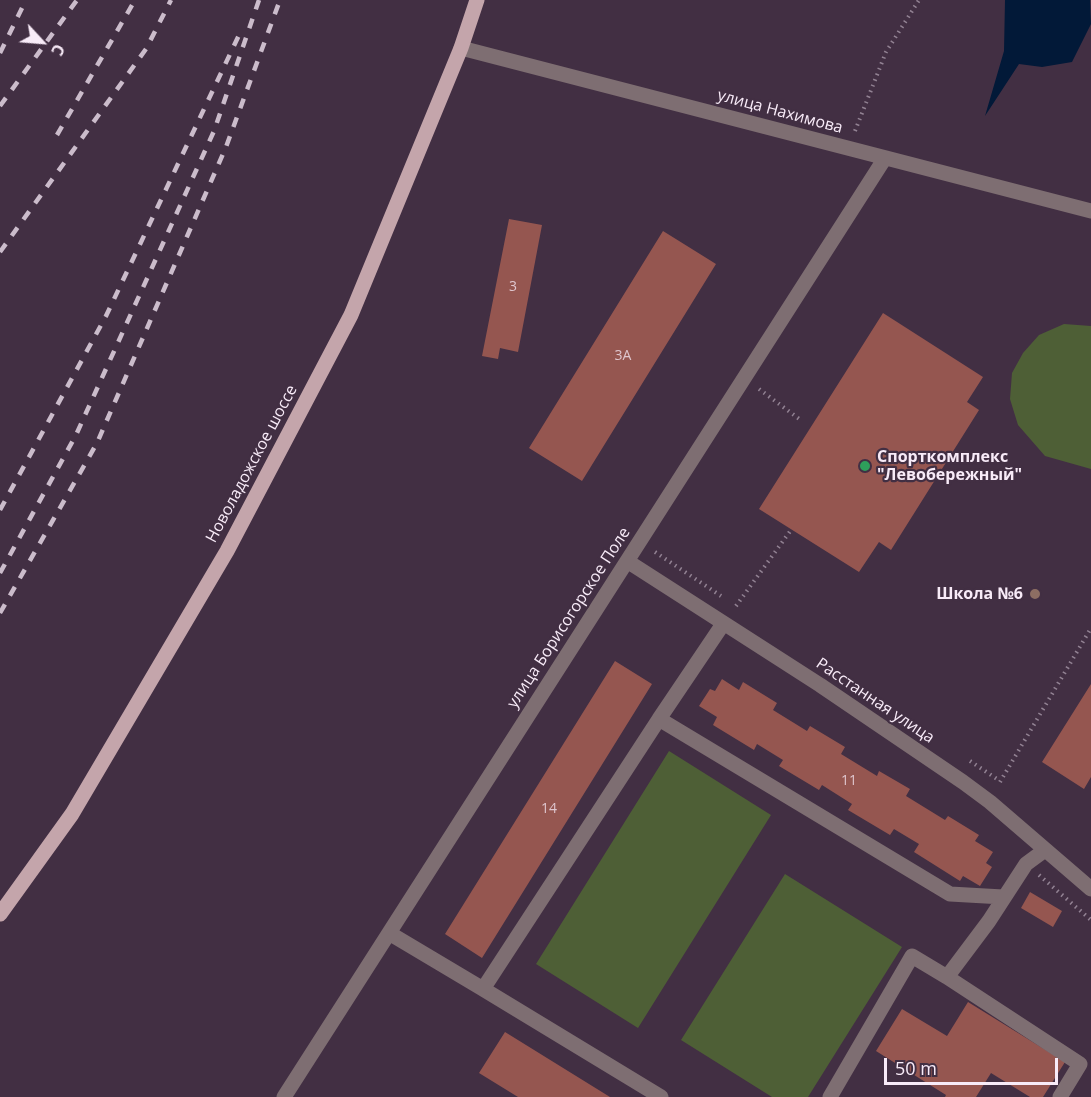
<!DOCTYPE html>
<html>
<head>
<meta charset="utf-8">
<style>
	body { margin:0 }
	#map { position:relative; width:1091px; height:1097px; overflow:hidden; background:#422f43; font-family:"Open Sans",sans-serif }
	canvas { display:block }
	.north { position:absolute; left:12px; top:12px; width:60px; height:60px; -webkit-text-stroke:4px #422f43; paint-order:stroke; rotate:116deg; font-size:16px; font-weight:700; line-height:24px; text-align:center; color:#f8ebf8 }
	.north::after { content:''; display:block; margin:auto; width:21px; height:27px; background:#f8ebf8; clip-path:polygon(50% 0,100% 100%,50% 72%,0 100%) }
	.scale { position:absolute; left:884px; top:1058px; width:174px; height:27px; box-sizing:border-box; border:3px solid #f8ebf8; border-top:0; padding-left:8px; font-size:18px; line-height:21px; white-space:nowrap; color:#f8ebf8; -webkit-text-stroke:4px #422f43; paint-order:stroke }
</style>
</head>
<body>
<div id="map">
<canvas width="1091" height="1097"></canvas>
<div class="north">С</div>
<div class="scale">50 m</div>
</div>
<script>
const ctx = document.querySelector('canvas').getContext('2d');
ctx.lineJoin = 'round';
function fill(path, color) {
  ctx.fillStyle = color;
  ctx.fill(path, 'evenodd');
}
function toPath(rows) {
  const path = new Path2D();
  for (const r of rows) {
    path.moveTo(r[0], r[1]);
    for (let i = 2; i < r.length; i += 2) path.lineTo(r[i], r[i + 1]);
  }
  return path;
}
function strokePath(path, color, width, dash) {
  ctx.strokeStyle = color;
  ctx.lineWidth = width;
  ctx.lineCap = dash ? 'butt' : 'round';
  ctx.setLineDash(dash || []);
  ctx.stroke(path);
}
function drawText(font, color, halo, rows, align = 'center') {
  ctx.font = font + ' "Open Sans",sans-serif';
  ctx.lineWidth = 4.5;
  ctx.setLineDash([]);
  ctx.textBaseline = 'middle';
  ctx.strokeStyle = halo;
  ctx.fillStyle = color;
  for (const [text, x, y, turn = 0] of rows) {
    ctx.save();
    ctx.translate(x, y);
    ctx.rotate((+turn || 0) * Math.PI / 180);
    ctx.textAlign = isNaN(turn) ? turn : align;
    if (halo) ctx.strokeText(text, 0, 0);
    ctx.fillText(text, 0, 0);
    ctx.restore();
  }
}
fill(toPath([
	[1064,324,1091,326,1091,469,1045,456,1018,425,1010,399,1012,373,1023,353,1039,335],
	[669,751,771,815,638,1028,536,964],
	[785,874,902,947,808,1097,772,1097,681,1040]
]), '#4e5f36');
fill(toPath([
	[1005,0,1090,0,1091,24,1072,62,1042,67,1019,64,985,116,1004,51]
]), '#021938');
fill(toPath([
	[509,219,542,225,518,352,500,348,498,359,482,356],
	[663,231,716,264,582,481,529,448],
	[883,313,983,377,967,402,979,410,891,550,879,542,859,572,759,509],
	[615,661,652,684,482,958,445,934],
	[722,679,739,690,743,682,777,703,773,710,807,731,810,726,845,747,841,754,877,776,879,771,910,789,906,796,945,820,948,816,979,835,975,841,993,852,986,863,992,867,980,886,963,876,960,881,914,852,919,844,894,829,890,835,848,810,852,804,822,785,819,790,779,766,783,760,757,744,754,750,713,725,717,717,699,706,710,689,715,691],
	[1091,684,1091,777,1084,789,1042,762],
	[1030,892,1062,911,1053,927,1021,908],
	[968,1002,1065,1062,1043,1097,1030,1097,991,1073,976,1097,945,1097,946,1095,876,1051,902,1009,947,1036],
	[505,1032,610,1097,518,1097,479,1073]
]), '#955650');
strokePath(toPath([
	[855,131,886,52,919,0],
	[759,389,802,421],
	[655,552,721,596],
	[736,606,791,530],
	[970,761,1000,781],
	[1000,782,1091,628],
	[1039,875,1091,920]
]), '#928293', 4, [1.5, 4.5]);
strokePath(toPath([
	[461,48,1091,211],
	[627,561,820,685,963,782,990,802,1091,889],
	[659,719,723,624],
	[389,933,483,989],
	[947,977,1080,1064,1060,1097],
	[284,1097,885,158],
	[661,1097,483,989,659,719,950,894,1003,897],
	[830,1097,912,956,947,977,989,921,1026,864,1045,850]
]), '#7e6e72', 15);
strokePath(toPath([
	[0,914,72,814,227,551,351,315,461,48,477,0]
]), '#c4a5ab', 15);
strokePath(toPath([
	[0,53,26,0],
	[0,106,77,0],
	[57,135,135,0],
	[0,252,146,49,171,0],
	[0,510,106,316,240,33],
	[0,573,76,435,214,131,259,0],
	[0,613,97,443,226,147,280,0]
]), '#cbbccb', 4.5, [10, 10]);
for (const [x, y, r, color] of [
	[865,466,6,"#2e9e5b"],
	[1035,594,6,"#8d6e63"]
]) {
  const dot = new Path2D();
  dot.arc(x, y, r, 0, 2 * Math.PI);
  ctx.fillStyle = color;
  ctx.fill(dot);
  strokePath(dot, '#422f43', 2);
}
drawText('14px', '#dfc6ce', null, [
	["3",513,287],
	["3А",623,356],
	["11",849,781],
	["14",549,809]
]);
drawText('16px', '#f8ebf8', '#422f43', [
	["улица Нахимова",780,112,15],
	["Новоладожское шоссе",252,464,-62],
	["улица Борисогорское Поле",569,618,-57],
	["Расстанная улица",875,701,34]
]);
drawText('bold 16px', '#f8ebf8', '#422f43', [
	["Спорткомплекс",877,457],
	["\"Левобережный\"",877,475],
	["Школа №6",1023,594,"right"]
], 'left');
</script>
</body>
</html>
